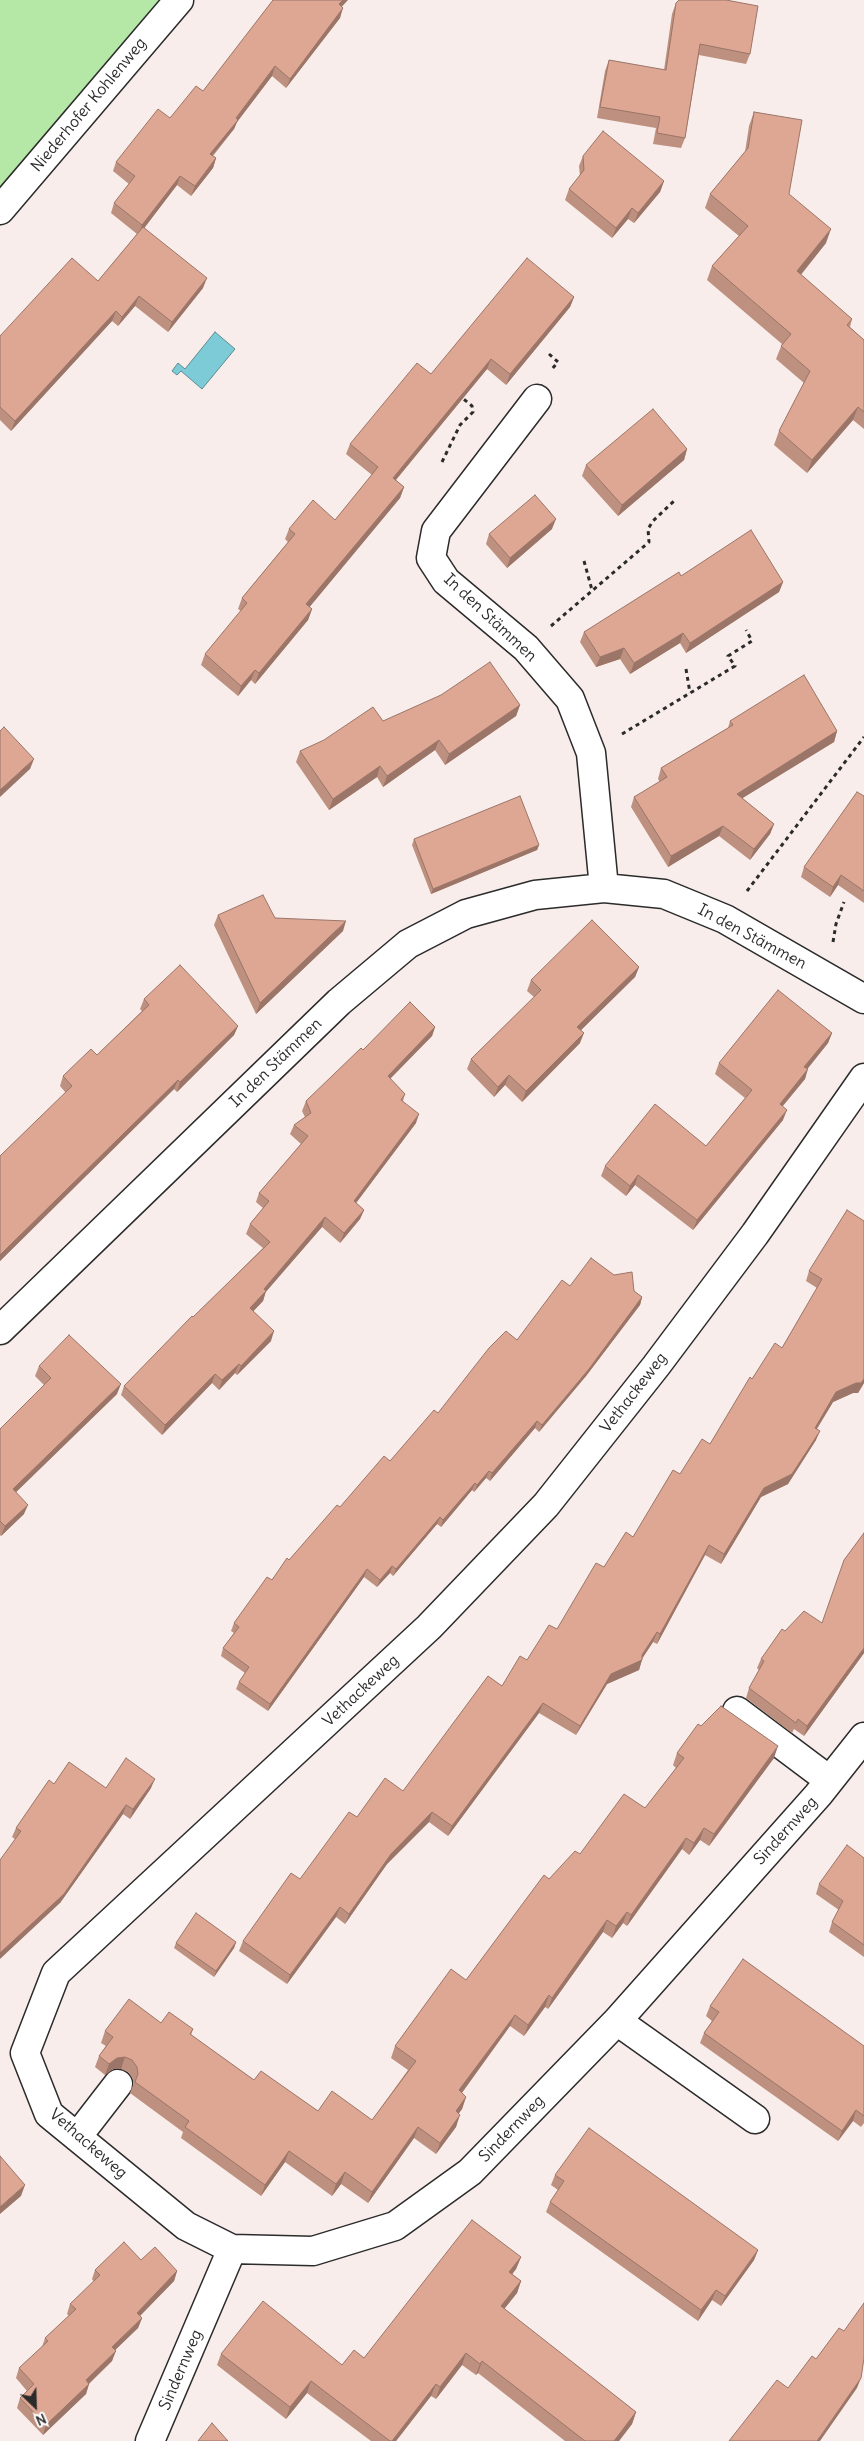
<!DOCTYPE html>
<html>
<head>
<meta charset="utf-8">
<style>
	body { margin:0 }
	#map { position:relative; width:864px; height:2441px; overflow:hidden; background:#f8edea; font-family:Delius,sans-serif }
	canvas { display:block }
	.north { position:absolute; left:10px; top:2381px; width:50px; height:50px; -webkit-text-stroke:4px #fff; paint-order:stroke; rotate:156deg; font-size:14px; font-weight:700; line-height:20px; text-align:center; color:#2b2b2b }
	.north::after { content:''; display:block; margin:auto; width:18px; height:22px; background:#2b2b2b; clip-path:polygon(50% 0,100% 100%,50% 72%,0 100%) }
</style>
</head>
<body>
<div id="map">
<canvas width="864" height="2441"></canvas>
<div class="north">N</div>
</div>
<script>
const ctx = document.querySelector('canvas').getContext('2d');
ctx.lineJoin = 'round';
function fill(path, color) {
  ctx.fillStyle = color;
  ctx.fill(path, 'evenodd');
}
function toPath(rows) {
  const path = new Path2D();
  for (const r of rows) {
    path.moveTo(r[0], r[1]);
    for (let i = 2; i < r.length; i += 2) path.lineTo(r[i], r[i + 1]);
  }
  return path;
}
function strokePath(path, color, width, dash) {
  ctx.strokeStyle = color;
  ctx.lineWidth = width;
  ctx.lineCap = dash ? 'butt' : 'round';
  ctx.setLineDash(dash || []);
  ctx.stroke(path);
}
function drawText(font, color, halo, rows, align = 'center') {
  ctx.font = font + ' Delius,sans-serif';
  ctx.lineWidth = 4;
  ctx.setLineDash([]);
  ctx.textBaseline = 'middle';
  ctx.strokeStyle = halo;
  ctx.fillStyle = color;
  for (const [text, x, y, turn = 0] of rows) {
    ctx.save();
    ctx.translate(x, y);
    ctx.rotate((+turn || 0) * Math.PI / 180);
    ctx.textAlign = isNaN(turn) ? turn : align;
    if (halo) ctx.strokeText(text, 0, 0);
    ctx.fillText(text, 0, 0);
    ctx.restore();
  }
}
fill(toPath([
	[0,0,179,0,0,210]
]), '#b5e7a7');
const water = toPath([
	[215,332,235,349,202,389,181,371,177,375,172,371,178,363,185,369,215,332]
]);
fill(water, '#7ccbd7');
strokePath(water, '#5c8b92', 1);
const minor = toPath([
	[0,210,179,0],
	[537,399,436,531,431,558,446,581,526,648,570,699,591,753,604,888],
	[864,1078,755,1234,656,1366,546,1505,429,1627,56,1973,25,2053,49,2114,186,2226,232,2249,313,2251,395,2226,470,2172,617,2021,818,1795,864,1737],
	[0,1330,339,1002,408,944,466,914,535,895,604,888,664,894,725,919,864,999],
	[737,1711,829,1780],
	[617,2021,755,2119],
	[77,2137,118,2084],
	[150,2441,232,2249]
]);
strokePath(minor, '#2b2b2b', 31);
strokePath(toPath([
	[549,354,558,362,552,369],
	[442,462,460,425,473,412,472,406,460,396],
	[584,561,592,590],
	[551,626,649,542,648,529,653,521,675,500],
	[686,669,690,693],
	[622,734,735,666,728,656,752,641,746,630],
	[747,891,864,737],
	[833,942,836,924,844,902]
]), '#2b2b2b', 3, [4, 4]);
strokePath(minor, '#fff', 28);
fill(toPath([
	[728,0,750,54,746,64,699,55,685,138,681,148,653,144,656,128,597,118,605,71,609,60,664,70,672,14,676,3,729,0],
	[342,7,340,18,286,88,272,76,237,122,234,129,213,156,216,158,213,168,191,196,177,185,144,228,203,288,168,332,135,306,118,326,112,321,11,431,0,420,0,336,98,281,137,234,111,213,114,203,129,184,113,171,116,162,203,91],
	[754,112,789,194,826,243,801,275,852,319,850,327,864,340,864,429,853,420,807,473,774,445,779,431,804,383,776,359,782,344,707,280,712,266,739,236,705,208,710,194,745,152,749,126],
	[583,156,664,181,660,192,634,223,628,219,612,238,565,200,569,189,580,176,579,166],
	[574,297,570,307,506,385,487,369,396,480,404,487,400,498,309,607,312,609,308,620,255,684,251,680,238,696,201,665,205,654,241,611,238,609,242,598,288,542,285,539,289,529,335,520,372,475,346,454,350,444,431,374],
	[687,449,684,460,618,516,582,476,586,465],
	[552,529,507,568,486,544,489,534],
	[681,576,783,582,779,592,686,653,680,643,630,674,620,659,596,667,580,642,584,632],
	[520,705,516,716,445,765,435,750,383,787,377,777,329,810,296,762,300,751,383,721],
	[730,721,837,731,834,742,742,798,774,824,770,834,750,860,719,836,668,867,631,807,634,797,660,782,658,779,661,768,728,728],
	[864,796,864,903,838,885,830,897,801,877,804,867],
	[414,839,539,845,537,850,431,894,412,845],
	[218,915,275,918,343,931,256,1014,214,925],
	[639,967,635,977,581,1030,580,1043,522,1102,505,1085,494,1097,467,1069,471,1059,534,997,527,991,531,980],
	[144,999,238,1026,234,1035,177,1092,174,1089,0,1261,0,1156,66,1093,60,1086,63,1076,97,1055,142,1011,140,1009],
	[435,1027,432,1036,390,1079,405,1094,403,1101,416,1123,356,1203,364,1210,360,1219,340,1243,322,1227,266,1291,263,1301,253,1311,271,1341,237,1375,235,1373,219,1390,212,1383,162,1435,121,1395,124,1386,263,1248,246,1234,250,1224,263,1208,256,1202,259,1193,301,1144,290,1134,294,1125,305,1117,302,1111,306,1101,363,1050],
	[832,1033,828,1043,807,1069,805,1079,782,1107,783,1120,693,1230,635,1185,626,1196,601,1176,605,1166,706,1146,745,1098,715,1074,719,1063],
	[864,1221,864,1383,858,1393,853,1393,833,1402,817,1429,816,1440,788,1484,761,1497,721,1564,705,1555,657,1644,653,1642,642,1659,639,1670,607,1684,576,1735,539,1713,448,1836,429,1822,387,1864,345,1924,336,1917,287,1984,239,1951,243,1941,357,1817,403,1791,502,1686,557,1629,604,1567,633,1537,680,1474,710,1444,752,1379,782,1348,817,1288,806,1281,809,1271],
	[570,1286,634,1291,642,1297,640,1305,586,1376,539,1432,535,1428,490,1481,486,1478,474,1492,472,1490,441,1527,437,1524,393,1576,390,1573,377,1587,364,1577,268,1711,236,1689,239,1682,245,1673,221,1656,223,1648,234,1633,231,1631,234,1623,289,1560,340,1507,390,1461,438,1413,517,1340],
	[39,1366,117,1394,16,1492,24,1514,1,1536,0,1535,0,1429,44,1385,35,1376],
	[785,1631,864,1653,804,1736,794,1729,792,1733,746,1698,749,1688,759,1670,757,1668,761,1659],
	[701,1726,774,1758,709,1846,700,1840,689,1855,682,1849,627,1926,623,1923,612,1938,603,1932,548,2009,545,2007,524,2036,510,2026,462,2093,466,2097,462,2109,458,2114,456,2127,436,2154,414,2138,368,2203,341,2184,332,2196,285,2162,261,2196,181,2138,183,2132,130,2093,133,2085,133,2079,128,2072,121,2069,113,2069,105,2075,95,2067,99,2056,106,2046,101,2043,105,2031,161,2023,193,2029,191,2035,254,2080,318,2111,372,2120,408,2070,391,2058,395,2046,466,1980,549,1879,580,1854,645,1808,676,1768,673,1765,677,1753],
	[54,1784,106,1788,151,1788,130,1819,123,1814,60,1903,15,1839,12,1837,16,1828],
	[864,1858,864,1957,829,1932,832,1922,839,1910,816,1894,819,1884],
	[236,1942,234,1948,214,1977,174,1948,176,1943],
	[710,2006,864,2046,864,2123,861,2127,853,2121,838,2141,700,2043,704,2033,712,2021,706,2016],
	[555,2175,758,2250,754,2260,721,2306,712,2300,698,2321,546,2212,550,2202,558,2190,551,2185],
	[521,2257,516,2269,512,2274,521,2281,517,2293,504,2309,636,2412,632,2424,619,2441,565,2441,478,2373,476,2375,462,2365,436,2399,431,2396,396,2441,371,2441,307,2393,286,2419,217,2365,221,2354,342,2365,364,2358],
	[141,2260,177,2271,174,2281,140,2316,142,2318,138,2328,115,2350,112,2361,89,2384,86,2394,43,2435,17,2408,20,2398,27,2391,16,2378,19,2368,42,2347,45,2338,69,2316,67,2314,70,2304,94,2282,92,2279,95,2270]
]), '#be907f');
fill(toPath([
	[343,0,348,0,336,13,339,4],
	[343,8,340,18,286,88,290,79],
	[275,66,272,76,237,122,234,129,206,163,210,154],
	[216,158,213,168,191,196,195,186],
	[180,176,177,185,139,235,142,225],
	[664,181,660,192,634,223,638,213],
	[632,208,628,219,612,238,616,228],
	[831,229,826,243,792,285,797,271],
	[207,278,203,288,168,332,172,322],
	[139,296,135,306,118,326,122,317],
	[574,297,570,307,506,385,510,374],
	[116,311,112,321,11,431,15,421],
	[491,359,487,369,389,488,393,478],
	[858,407,853,420,807,473,812,460],
	[687,449,684,460,618,516,622,505],
	[404,487,400,498,303,615,306,604],
	[556,519,552,529,507,568,510,558],
	[783,582,779,592,686,653,690,643],
	[312,609,308,620,255,684,259,673],
	[683,633,680,643,630,674,634,663],
	[624,648,620,659,596,667,600,657],
	[255,670,251,680,238,696,241,686],
	[520,705,516,716,445,765,449,754],
	[837,731,834,742,733,804,737,794],
	[439,740,435,750,383,787,387,776],
	[34,759,30,769,0,797,0,790],
	[380,766,377,777,329,810,333,799],
	[774,824,770,834,750,860,754,849],
	[723,826,719,836,668,867,671,856],
	[539,845,537,850,431,894,433,889],
	[841,875,838,885,830,897,833,887],
	[346,921,343,931,256,1014,260,1003],
	[639,967,635,977,574,1037,577,1027],
	[238,1026,234,1035,177,1092,180,1082],
	[435,1027,432,1036,384,1085,388,1076],
	[584,1033,580,1043,522,1102,526,1091],
	[832,1033,828,1043,801,1077,804,1067],
	[808,1069,805,1079,776,1114,780,1104],
	[509,1075,505,1085,494,1097,498,1087],
	[178,1080,174,1089,0,1261,0,1255],
	[787,1110,783,1120,693,1230,697,1220],
	[419,1114,416,1123,350,1211,354,1201],
	[638,1175,635,1185,626,1196,630,1186],
	[364,1210,360,1219,340,1243,344,1233],
	[325,1217,322,1227,265,1293,266,1291,263,1301,247,1318,250,1308,264,1289],
	[642,1297,640,1305,586,1376,539,1432,542,1425],
	[274,1331,271,1341,237,1375,241,1366],
	[239,1364,235,1373,219,1390,222,1380],
	[215,1374,212,1383,162,1435,165,1425],
	[864,1379,864,1383,858,1393,853,1393,833,1402,811,1438,815,1428,836,1392],
	[121,1384,117,1394,9,1499,13,1489],
	[537,1421,535,1428,490,1481,492,1473],
	[820,1431,816,1440,788,1484,761,1497,721,1564,724,1554,764,1488],
	[489,1471,486,1478,474,1492,477,1485],
	[475,1483,472,1490,441,1527,443,1520],
	[28,1505,24,1514,1,1536,5,1526],
	[440,1517,437,1524,393,1576,396,1569],
	[709,1545,705,1555,657,1644,660,1634],
	[392,1566,390,1573,377,1587,380,1580],
	[367,1569,364,1577,268,1711,270,1704],
	[657,1632,653,1642,641,1660,642,1660,639,1670,607,1684,576,1735,580,1726,611,1674,642,1655],
	[864,1648,864,1653,804,1736,807,1726],
	[543,1703,539,1713,448,1836,452,1826],
	[778,1746,774,1758,709,1846,714,1834],
	[155,1779,151,1788,130,1819,133,1809],
	[126,1805,123,1814,60,1903,0,1959,0,1953],
	[432,1812,429,1822,387,1864,345,1924,349,1914,391,1854],
	[704,1828,700,1840,689,1855,694,1843],
	[686,1838,682,1849,627,1926,631,1915],
	[340,1907,336,1917,287,1984,290,1975],
	[627,1912,623,1923,612,1938,616,1926],
	[607,1920,603,1932,548,2009,552,1998],
	[236,1942,234,1948,214,1977,216,1971],
	[549,1995,545,2007,524,2036,528,2025],
	[515,2015,510,2026,455,2102,459,2090],
	[125,2057,121,2069,113,2069,105,2075,109,2064,117,2058],
	[466,2097,462,2109,452,2123,456,2111],
	[856,2110,853,2121,838,2141,842,2131],
	[460,2115,456,2127,436,2154,440,2143],
	[418,2127,414,2138,368,2203,372,2192],
	[289,2151,285,2162,261,2196,265,2185],
	[345,2172,341,2184,332,2196,336,2184],
	[25,2185,21,2196,0,2214,0,2207],
	[758,2250,754,2260,721,2306,725,2296],
	[521,2257,516,2269,505,2284,509,2272],
	[177,2271,174,2281,133,2323,137,2313],
	[521,2281,517,2293,497,2318,501,2306],
	[716,2290,712,2300,698,2321,701,2310],
	[142,2318,138,2328,108,2357,112,2347],
	[116,2351,112,2361,82,2390,86,2380],
	[466,2353,462,2365,436,2399,440,2387],
	[482,2361,478,2373,476,2375,480,2364],
	[861,2378,857,2388,820,2441,817,2441],
	[311,2381,307,2393,286,2419,290,2407],
	[89,2384,86,2394,43,2435,46,2425],
	[436,2384,431,2396,396,2441,392,2441],
	[636,2412,632,2424,619,2441,614,2441]
]), '#9b7568');
const building = toPath([
	[273,0,343,0,339,4,343,8,290,79,275,66,236,118,238,120,210,154,216,158,195,186,180,176,142,225,114,203,135,176,116,162,158,109,170,118,196,86,203,91,273,0],
	[679,0,726,0,758,6,750,54,700,44,685,138,657,133,660,117,600,107,609,60,666,70,676,3,679,0],
	[754,112,802,120,789,194,831,229,797,271,852,319,847,325,864,340,864,412,858,407,812,460,779,431,810,371,781,346,791,334,712,266,748,226,710,194,748,148,754,112],
	[603,131,664,181,638,213,632,208,616,228,569,189,584,170,583,156,603,131],
	[143,227,207,278,172,322,139,296,122,317,116,311,15,421,0,407,0,336,72,258,98,281,143,227],
	[527,258,574,297,510,374,491,359,393,478,404,487,306,604,312,609,259,673,255,670,241,686,205,654,247,603,242,598,295,534,289,529,313,500,335,520,378,467,350,444,417,363,431,374,527,258],
	[653,409,687,449,622,505,586,465,653,409],
	[535,495,556,519,510,558,489,534,535,495],
	[751,530,783,582,690,643,683,633,634,663,624,648,600,657,584,632,679,572,681,576,751,530],
	[490,662,520,705,449,754,439,740,387,776,380,766,333,799,300,751,324,740,373,707,383,721,441,695,490,662],
	[804,675,837,731,737,794,774,824,754,849,723,826,671,856,634,797,667,777,661,768,733,725,730,721,804,675],
	[4,727,34,759,0,790,0,731,4,727],
	[857,792,864,796,864,891,841,875,833,887,804,867,857,792],
	[520,796,539,845,433,889,414,839,520,796],
	[263,895,275,918,346,921,260,1003,218,915,263,895],
	[592,920,639,967,577,1027,584,1033,526,1091,509,1075,498,1087,471,1059,541,990,531,980,592,920],
	[180,965,238,1026,180,1082,178,1080,0,1255,0,1156,72,1086,63,1076,91,1049,97,1055,149,1005,144,999,180,965],
	[778,990,832,1033,804,1067,808,1069,780,1104,787,1110,697,1220,638,1175,630,1186,605,1166,655,1104,706,1146,752,1090,719,1063,778,990],
	[410,1002,435,1027,388,1076,405,1094,401,1100,419,1114,354,1201,364,1210,344,1233,325,1217,264,1289,266,1291,250,1308,274,1331,241,1366,239,1364,222,1380,215,1374,165,1425,124,1386,192,1316,193,1317,270,1242,250,1224,269,1201,259,1193,308,1136,294,1125,311,1113,306,1101,361,1048,363,1050,410,1002],
	[847,1210,864,1221,864,1379,861,1383,856,1383,836,1392,815,1428,820,1431,792,1474,764,1488,724,1554,709,1545,660,1634,657,1632,642,1655,642,1660,611,1674,580,1726,543,1703,452,1826,432,1812,391,1854,349,1914,340,1907,290,1975,243,1941,291,1873,300,1879,349,1812,357,1817,385,1778,403,1791,488,1676,502,1686,520,1656,527,1660,549,1625,557,1629,596,1563,604,1567,626,1532,633,1537,673,1470,680,1474,702,1439,710,1444,750,1377,752,1379,775,1343,782,1348,822,1279,809,1271,847,1210],
	[591,1258,614,1275,632,1272,634,1291,642,1297,589,1369,542,1425,537,1421,492,1473,489,1471,477,1485,475,1483,443,1520,440,1517,396,1569,392,1566,380,1580,367,1569,270,1704,239,1682,249,1667,223,1648,239,1627,234,1623,267,1577,272,1580,287,1558,289,1560,337,1505,340,1507,384,1456,390,1461,434,1410,438,1413,489,1348,506,1331,517,1340,562,1280,570,1286,591,1258],
	[69,1335,121,1384,13,1489,28,1505,5,1526,0,1521,0,1429,51,1378,39,1366,69,1335],
	[864,1533,864,1648,807,1726,798,1719,796,1723,749,1688,764,1661,761,1659,782,1629,785,1631,804,1611,822,1623,844,1560,864,1533],
	[721,1706,778,1746,714,1834,704,1828,694,1843,686,1838,631,1915,627,1912,616,1926,607,1920,552,1998,549,1995,528,2025,515,2015,459,2090,466,2097,456,2111,460,2115,440,2143,418,2127,372,2192,345,2172,336,2184,289,2151,265,2185,185,2127,189,2121,135,2082,138,2074,137,2067,132,2060,125,2057,117,2058,109,2064,99,2056,113,2037,105,2031,129,1999,161,2023,169,2012,193,2029,190,2034,254,2080,261,2071,318,2111,332,2091,372,2120,416,2061,395,2046,451,1969,466,1980,544,1875,549,1879,575,1851,580,1854,624,1794,645,1808,684,1758,677,1753,698,1724,701,1726,721,1706],
	[126,1758,155,1779,133,1809,126,1805,64,1894,0,1953,0,1860,21,1831,16,1828,49,1780,54,1784,69,1762,106,1788,126,1758],
	[847,1845,864,1858,864,1945,832,1922,843,1901,819,1884,847,1845],
	[196,1913,236,1942,216,1971,176,1943,196,1913],
	[743,1959,864,2046,864,2116,856,2110,842,2131,704,2033,719,2012,710,2006,743,1959],
	[589,2128,758,2250,725,2296,716,2290,701,2310,550,2202,564,2181,555,2175,589,2128],
	[0,2156,25,2185,0,2207,0,2156],
	[472,2220,521,2257,509,2272,521,2281,501,2306,636,2412,614,2441,585,2441,482,2361,480,2364,466,2353,440,2387,436,2384,392,2441,390,2441,311,2381,290,2407,221,2354,263,2301,342,2365,354,2350,364,2358,472,2220],
	[124,2242,141,2260,155,2247,177,2271,137,2313,142,2318,112,2347,116,2351,86,2380,89,2384,46,2425,20,2398,34,2384,19,2368,48,2341,45,2338,76,2309,70,2304,100,2275,95,2270,124,2242],
	[864,2303,864,2358,861,2378,817,2441,729,2441,777,2380,788,2388,812,2356,816,2359,839,2328,844,2331,864,2303],
	[212,2423,228,2441,198,2441,212,2423]
]);
fill(building, '#dda794');
strokePath(building, '#9b7568', 1);
drawText('16px', '#2b2b2b', '#fff', [
	["Niederhofer Kohlenweg",89,105,-50],
	["In den Stämmen",490,618,43],
	["In den Stämmen",752,937,28],
	["In den Stämmen",276,1063,-44],
	["Vethackeweg",634,1393,-52],
	["Vethackeweg",361,1691,-43],
	["Sindernweg",786,1831,-48],
	["Sindernweg",512,2129,-46],
	["Vethackeweg",88,2144,41],
	["Sindernweg",181,2370,-67]
]);
</script>
</body>
</html>
